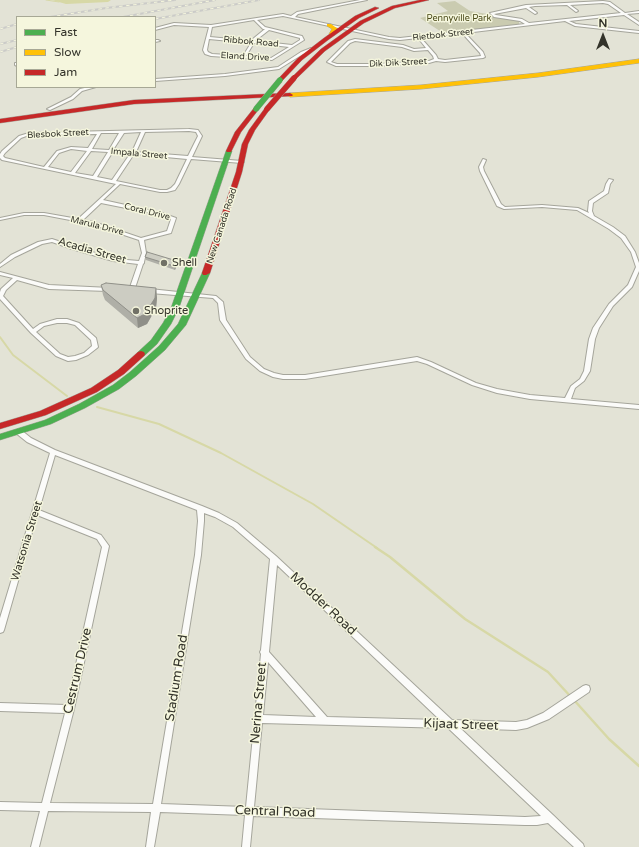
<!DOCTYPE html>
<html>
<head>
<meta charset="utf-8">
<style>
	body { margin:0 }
	#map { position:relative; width:639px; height:847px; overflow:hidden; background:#e3e3d6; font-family:"Varela Round",sans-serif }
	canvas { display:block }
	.legend { position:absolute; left:16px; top:16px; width:140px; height:72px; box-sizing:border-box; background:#f5f6dd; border:1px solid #a7a895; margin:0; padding:5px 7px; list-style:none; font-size:12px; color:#33332a }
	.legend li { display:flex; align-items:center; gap:8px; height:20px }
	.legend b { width:20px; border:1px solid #a7a895 }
	.north { position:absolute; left:583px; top:16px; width:40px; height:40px; -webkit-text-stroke:3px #f5f6dd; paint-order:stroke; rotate:0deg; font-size:11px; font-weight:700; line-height:16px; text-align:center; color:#33332a }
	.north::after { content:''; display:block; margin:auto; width:14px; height:18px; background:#33332a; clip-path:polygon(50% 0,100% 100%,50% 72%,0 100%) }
</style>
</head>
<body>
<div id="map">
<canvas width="639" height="847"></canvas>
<ul class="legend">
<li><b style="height:5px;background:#4caf50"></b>Fast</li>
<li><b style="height:5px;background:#ffc107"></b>Slow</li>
<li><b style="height:5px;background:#c62828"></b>Jam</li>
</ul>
<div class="north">N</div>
</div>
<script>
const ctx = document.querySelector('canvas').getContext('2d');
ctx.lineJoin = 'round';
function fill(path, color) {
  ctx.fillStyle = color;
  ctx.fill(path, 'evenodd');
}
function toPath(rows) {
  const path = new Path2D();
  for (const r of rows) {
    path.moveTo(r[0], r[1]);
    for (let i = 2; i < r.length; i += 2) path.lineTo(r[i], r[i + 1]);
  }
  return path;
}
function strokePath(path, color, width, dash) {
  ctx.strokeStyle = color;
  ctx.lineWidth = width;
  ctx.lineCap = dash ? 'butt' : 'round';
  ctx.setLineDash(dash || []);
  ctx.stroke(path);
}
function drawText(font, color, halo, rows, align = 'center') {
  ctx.font = font + ' "Varela Round",sans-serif';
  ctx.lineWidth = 3;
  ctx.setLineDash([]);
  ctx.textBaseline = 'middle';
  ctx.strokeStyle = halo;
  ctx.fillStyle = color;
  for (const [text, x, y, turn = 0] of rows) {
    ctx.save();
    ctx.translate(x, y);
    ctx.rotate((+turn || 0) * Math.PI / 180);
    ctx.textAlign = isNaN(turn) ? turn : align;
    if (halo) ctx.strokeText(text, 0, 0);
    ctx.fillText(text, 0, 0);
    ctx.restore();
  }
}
fill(toPath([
	[455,1,470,11,487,14,492,17,519,21,519,24,443,33,420,18,448,11,437,3]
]), '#cacbb0');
strokePath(toPath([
	[46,0,59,2]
]), '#d7d8a6', 1);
strokePath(toPath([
	[0,337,13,355,67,396],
	[97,407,159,424,221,453,313,504,377,548]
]), '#d7d8a6', 2);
strokePath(toPath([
	[375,547,390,557,465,619,548,672,571,697],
	[574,700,609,739,639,766]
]), '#d7d8a6', 2.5);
fill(toPath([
	[52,0,111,0,108,2,66,4,52,0]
]), '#d7d8a6');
const street = toPath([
	[360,0,367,0,298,14,295,17,389,37,400,38,525,24,520,21,494,17,490,13,526,5,603,1,610,2,625,13,639,11,639,13,627,14,639,22,639,25,624,15,569,21,576,24,639,31,639,33,575,26,565,21,465,33,483,52,485,57,483,58,445,62,436,61,429,63,374,66,336,66,327,62,348,41,355,39,403,45,414,49,426,48,418,38,400,40,389,39,283,16,257,20,265,27,302,36,304,40,272,60,211,56,205,54,203,50,209,27,174,25,155,30,155,28,174,23,211,25,283,14,291,16,297,12,360,0],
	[603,3,608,4,621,13,529,23,522,19,496,15,494,14,526,8,535,14,537,13,536,12,529,7,535,6,567,5,576,12,578,11,577,10,570,5,603,3],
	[254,20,263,29,265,29,254,38,252,41,210,37,212,27,254,20],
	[269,30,300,38,300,40,292,45,255,41,269,30],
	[462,33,480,53,481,56,445,60,438,59,436,55,421,38,462,33],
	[209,39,251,43,243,56,212,54,208,52,207,50,209,39],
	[355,41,402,47,414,51,428,50,433,56,434,59,429,61,374,64,337,64,331,62,350,43,355,41],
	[254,43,289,47,271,58,246,56,254,43],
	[155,40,158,40,160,41,155,42,155,40],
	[311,48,314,49,303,54,279,69,225,76,155,81,155,79,225,74,278,67,301,52,311,48],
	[15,63,17,63,17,66,15,65,15,63],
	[89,87,96,87,82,91,73,99,50,110,47,109,71,97,80,89,89,87],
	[189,129,198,130,202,136,192,157,242,161,244,162,242,163,191,159,179,184,175,190,167,192,160,192,120,184,103,200,162,213,176,218,171,233,144,240,146,253,144,262,144,263,143,264,134,291,132,292,129,290,138,264,113,261,72,249,52,242,42,244,15,257,0,267,0,264,11,255,38,242,52,239,76,247,115,259,139,261,142,253,139,240,91,224,44,215,24,215,0,220,0,218,24,213,44,213,78,219,116,184,2,160,0,158,0,154,2,151,19,136,29,133,189,129],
	[189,131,196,132,198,136,188,156,136,152,145,132,189,131],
	[141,132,132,152,113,150,124,133,141,132],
	[101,133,119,133,109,150,92,149,101,133],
	[97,134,88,148,71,147,57,151,44,167,5,158,3,156,5,153,21,138,29,135,97,134],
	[71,149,87,151,71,172,48,167,59,153,71,149],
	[91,151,108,152,93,176,75,173,91,151],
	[112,153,130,154,112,180,97,177,112,153],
	[134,154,187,159,175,184,171,188,167,190,160,190,116,181,134,154],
	[101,203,161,215,171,219,167,231,141,238,94,222,83,220,101,203],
	[483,159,486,160,483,167,484,171,501,204,505,207,542,205,578,208,589,213,588,211,589,201,604,191,606,184,609,179,613,180,610,184,608,193,593,203,592,211,594,216,613,227,625,236,635,252,639,263,639,271,632,287,613,306,599,328,595,339,590,371,584,381,575,388,571,399,639,405,639,409,530,399,497,393,472,385,427,364,417,361,305,379,283,379,273,377,260,371,246,359,220,320,218,303,213,298,150,293,147,291,150,289,216,296,223,302,226,320,250,357,264,369,274,373,283,375,305,375,417,357,431,362,476,383,497,389,530,395,565,398,571,386,580,379,584,371,589,339,593,328,609,304,628,285,636,267,631,252,621,238,609,229,577,210,542,207,504,209,497,206,480,171,479,167,483,159],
	[0,272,49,285,110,288,111,289,108,291,49,289,17,280,6,290,3,296,33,329,40,324,57,319,67,319,79,323,96,338,98,347,97,348,88,355,76,360,68,361,56,356,31,333,0,299,0,292,1,289,13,278,0,275,0,272],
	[57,323,67,323,75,325,91,340,92,346,84,353,75,356,68,357,60,354,36,332,44,326,57,323],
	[17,430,21,430,31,438,55,450,202,506,219,513,237,523,276,556,452,720,516,722,527,720,543,713,583,686,586,685,589,686,590,689,589,692,549,719,527,728,516,730,460,728,553,815,583,844,584,847,574,847,548,823,537,825,525,825,253,816,250,847,242,847,245,815,160,812,154,847,146,847,151,812,48,811,39,847,31,847,40,811,0,810,0,802,42,803,65,713,0,711,0,703,67,705,102,547,97,539,37,515,4,630,3,632,0,633,0,618,50,453,27,442,17,434,16,432,17,430],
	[55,455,197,510,198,521,195,555,153,804,50,803,74,709,109,546,101,535,39,510,55,455],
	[204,513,215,517,233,527,270,559,261,650,260,652,261,654,246,807,161,804,201,555,204,521,204,513],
	[277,565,440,720,327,717,269,652,277,565],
	[268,662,316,717,263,715,268,662],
	[262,723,448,728,541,816,525,817,254,807,262,723]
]);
const fast = toPath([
	[229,149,232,151,179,308,171,324,157,344,144,356,138,356,137,354,138,352,151,340,163,323,171,308,226,151,229,149],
	[203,271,206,271,210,273,186,325,165,350,136,376,119,389,85,408,51,424,0,440,0,434,45,420,79,404,113,385,130,372,159,346,178,324,203,271]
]);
const slow = toPath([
	[327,24,331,24,338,29,334,35,329,34,332,29,327,26,327,24],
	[639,59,639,63,538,77,421,89,290,97,287,95,290,93,421,85,538,73,639,59]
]);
const jam = toPath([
	[420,0,429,0,395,8,364,23,325,51,296,79,291,78,321,49,360,21,392,6,420,0],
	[375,7,379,8,359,18,328,40,302,60,282,81,278,81,278,79,298,58,324,38,355,16,375,7],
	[290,93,293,95,292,96,134,104,0,123,0,119,134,100,290,93],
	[254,108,259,109,241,132,231,152,227,152,226,151,235,132,254,108],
	[265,108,270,109,255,130,248,144,242,172,210,273,206,275,203,275,202,273,236,172,242,144,249,130,265,108],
	[141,351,144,352,145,354,144,356,124,374,97,392,46,415,0,429,0,423,40,411,91,388,118,370,138,352,141,351]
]);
strokePath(street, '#a5a59b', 2);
strokePath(fast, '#a5a59b', 1);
strokePath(slow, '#a5a59b', 1);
strokePath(jam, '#a5a59b', 1);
fill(street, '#fbfbf9');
fill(fast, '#4caf50');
fill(slow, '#ffc107');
fill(jam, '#c62828');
const rail = toPath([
	[50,17,106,8,175,0],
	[123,17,215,0],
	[155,19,259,0],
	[0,29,17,24],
	[0,44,17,40],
	[0,52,17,47]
]);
strokePath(rail, '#cbcbc8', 2);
strokePath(rail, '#f5f6dd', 1, [3.5]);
const fastBridge = toPath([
	[256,109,280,80]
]);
const jamBridge = toPath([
	[267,109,294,78]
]);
strokePath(fastBridge, '#a5a59b', 6, []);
strokePath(jamBridge, '#a5a59b', 6, []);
strokePath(fastBridge, '#4caf50', 5.5);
strokePath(jamBridge, '#c62828', 5.5);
fill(toPath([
	[145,257,177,264,175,270,146,260],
	[101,285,156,288,157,298,156,308,147,324,138,328,105,300,103,295]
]), '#afafa7');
fill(toPath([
	[177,261,177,264,175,270,174,266],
	[156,288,157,298,156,308,147,324,138,328,137,318]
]), '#8f8f88');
const building = toPath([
	[147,252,177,261,174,266,145,257,147,252],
	[106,283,156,288,155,298,145,314,137,318,103,290,101,285,106,283]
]);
fill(building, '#ccccc2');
strokePath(building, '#8f8f88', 1);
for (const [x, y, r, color] of [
	[164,263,4,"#717166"],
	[136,311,4,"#717166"]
]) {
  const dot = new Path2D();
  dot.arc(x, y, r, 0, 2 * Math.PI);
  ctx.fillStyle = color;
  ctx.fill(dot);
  strokePath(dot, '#f5f6dd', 1.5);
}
drawText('9px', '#4a4a19', '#f5f6dd', [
	["Pennyville Park",459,19]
]);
drawText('9px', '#33332a', '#f5f6dd', [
	["Rietbok Street",443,35,-6],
	["Ribbok Road",251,42,5],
	["Eland Drive",245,57,3],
	["Dik Dik Street",398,63,-3],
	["Blesbok Street",58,134,-3],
	["Impala Street",139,154,5],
	["Coral Drive",147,212,14],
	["Marula Drive",97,226,14],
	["New Canada Road",222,226,-72]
]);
drawText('11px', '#33332a', '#f5f6dd', [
	["Acadia Street",92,251,16],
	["Watsonia Street",27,541,-73]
]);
drawText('11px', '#33332a', '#f5f6dd', [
	["Shell",172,263],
	["Shoprite",144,311]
], 'left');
drawText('13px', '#33332a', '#f5f6dd', [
	["Modder Road",323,604,43],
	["Cestrum Drive",78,671,-77],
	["Stadium Road",177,678,-81],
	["Nerina Street",259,703,-85],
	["Kijaat Street",461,725,2],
	["Central Road",275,812,2]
]);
</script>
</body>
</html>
